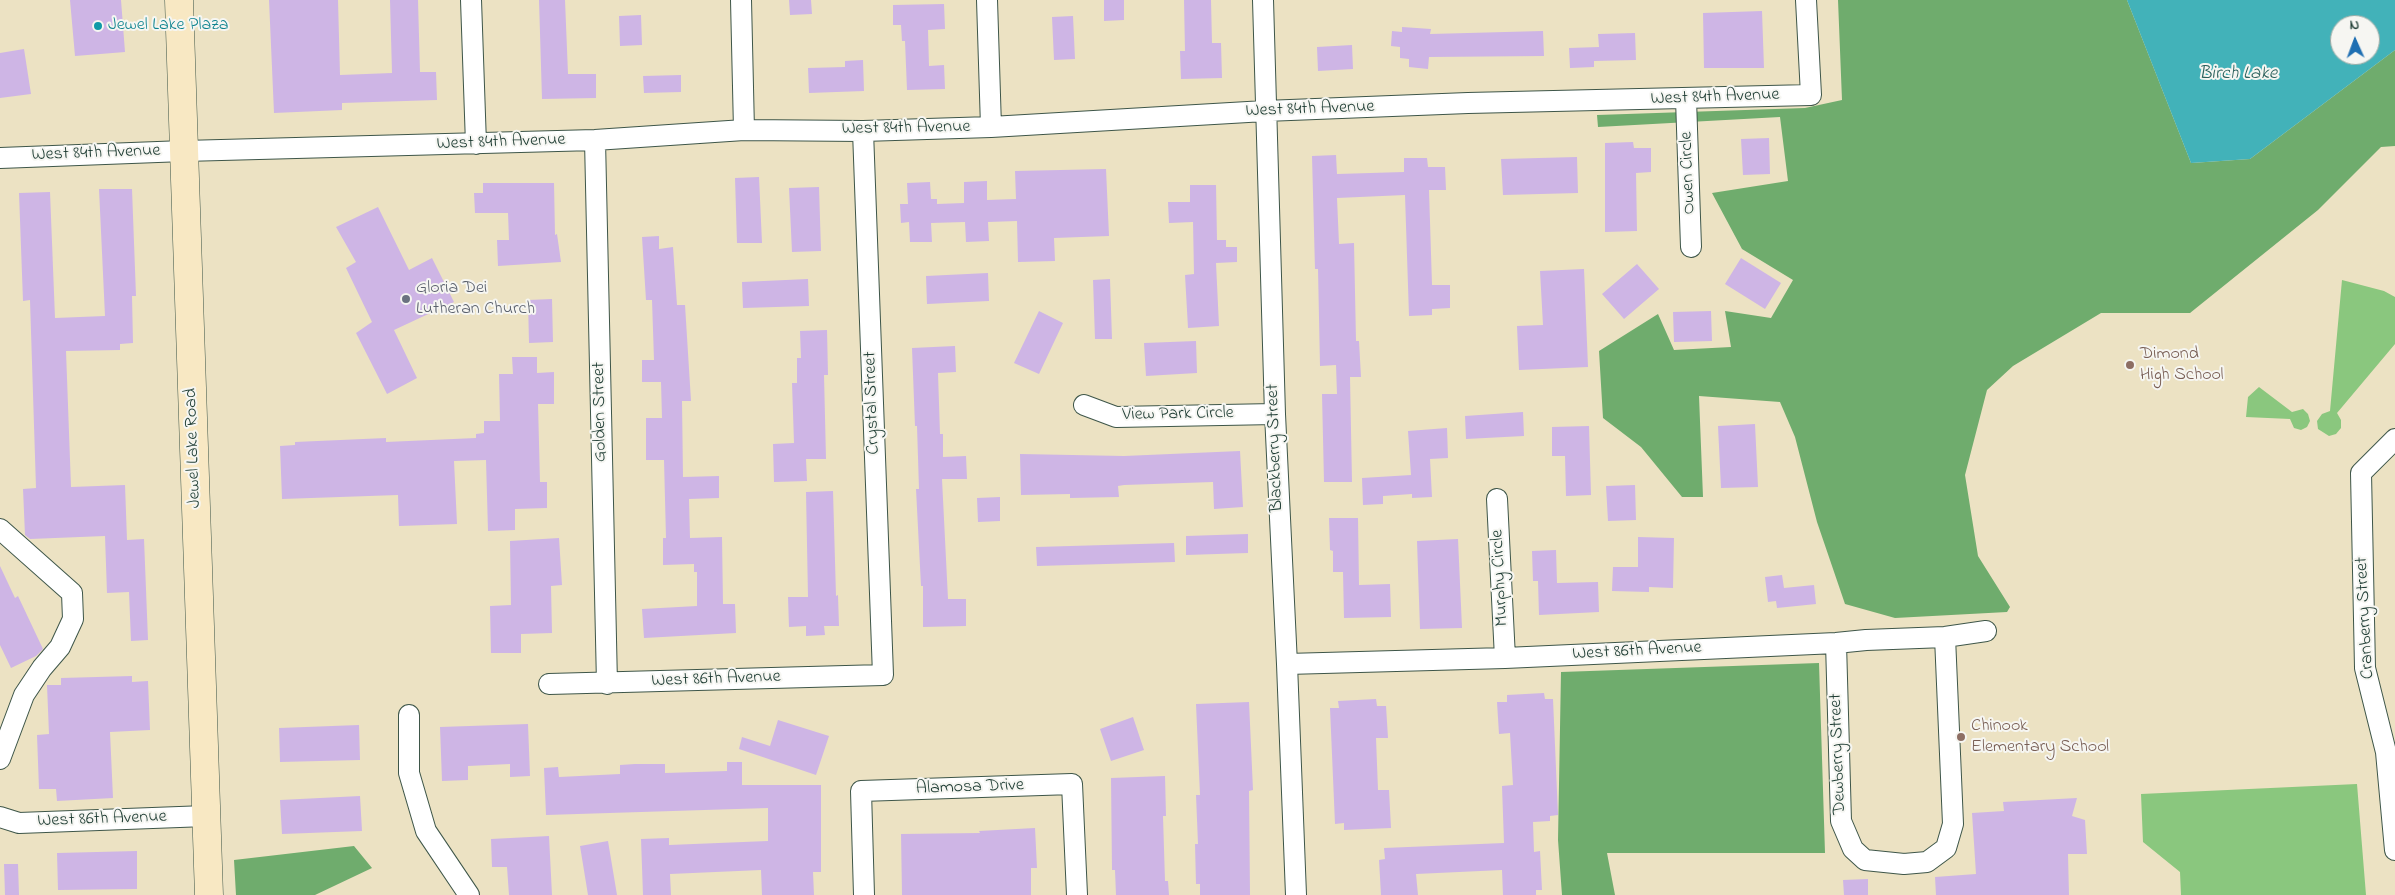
<!DOCTYPE html>
<html>
<head>
<meta charset="utf-8">
<style>
	body { margin:0 }
	#map { position:relative; width:2395px; height:895px; overflow:hidden; background:#ece2c3; font-family:"Indie Flower",sans-serif }
	canvas { display:block }
	.north { position:absolute; left:2330px; top:15px; width:50px; height:50px; box-sizing:border-box; background:#f6f6f2; border:1px solid #a0aca6; border-radius:50%; rotate:358deg; font-size:14px; font-weight:700; line-height:20px; text-align:center; color:#1f3d34 }
	.north::after { content:''; display:block; margin:auto; width:18px; height:22px; background:#1f6fb2; clip-path:polygon(50% 0,100% 100%,50% 72%,0 100%) }
</style>
</head>
<body>
<div id="map">
<canvas width="2395" height="895"></canvas>
<div class="north">N</div>
</div>
<script>
const ctx = document.querySelector('canvas').getContext('2d');
ctx.lineJoin = 'round';
function fill(path, color) {
  ctx.fillStyle = color;
  ctx.fill(path, 'evenodd');
}
function toPath(rows) {
  const path = new Path2D();
  for (const r of rows) {
    path.moveTo(r[0], r[1]);
    for (let i = 2; i < r.length; i += 2) path.lineTo(r[i], r[i + 1]);
  }
  return path;
}
function strokePath(path, color, width, dash) {
  ctx.strokeStyle = color;
  ctx.lineWidth = width;
  ctx.lineCap = dash ? 'butt' : 'round';
  ctx.setLineDash(dash || []);
  ctx.stroke(path);
}
function drawText(font, color, halo, rows, align = 'center') {
  ctx.font = font + ' "Indie Flower",sans-serif';
  ctx.lineWidth = 4;
  ctx.setLineDash([]);
  ctx.textBaseline = 'middle';
  ctx.strokeStyle = halo;
  ctx.fillStyle = color;
  for (const [text, x, y, turn = 0] of rows) {
    ctx.save();
    ctx.translate(x, y);
    ctx.rotate((+turn || 0) * Math.PI / 180);
    ctx.textAlign = isNaN(turn) ? turn : align;
    if (halo) ctx.strokeText(text, 0, 0);
    ctx.fillText(text, 0, 0);
    ctx.restore();
  }
}
fill(toPath([
	[2342,280,2384,291,2395,297,2395,344,2337,413,2341,420,2341,428,2336,434,2329,436,2318,429,2317,421,2322,414,2330,411],
	[2259,387,2292,412,2303,409,2308,414,2310,421,2307,427,2301,430,2294,428,2290,419,2246,417,2248,397],
	[2357,784,2366,895,2181,895,2180,872,2143,842,2141,794]
]), '#8ac77e');
fill(toPath([
	[1838,0,2127,0,2191,163,2250,159,2395,50,2395,146,2381,147,2318,210,2190,313,2101,313,2013,366,1987,390,1965,475,1978,556,2010,607,2007,612,1895,618,1845,604,1817,522,1795,437,1780,402,1699,396,1703,497,1682,497,1641,447,1603,418,1599,351,1658,314,1674,350,1731,347,1725,311,1771,318,1793,280,1742,249,1712,193,1788,181,1780,117,1598,127,1597,115,1805,108,1842,100],
	[1819,663,1825,853,1607,853,1615,895,1562,895,1558,840,1561,672],
	[354,846,372,868,315,895,236,895,234,860]
]), '#6fac6d');
fill(toPath([
	[2127,0,2395,0,2395,50,2250,159,2191,163],
	[2340,25,2370,25,2370,55,2340,55]
]), '#42b2b9');
fill(toPath([
	[70,0,121,0,125,52,75,56],
	[269,0,338,0,340,75,392,73,390,0,418,0,420,72,436,72,437,100,342,103,342,110,274,113],
	[539,0,565,0,568,74,596,74,596,98,542,99],
	[789,0,811,0,812,14,790,15],
	[1104,0,1124,0,1124,20,1104,21],
	[1184,0,1211,0,1212,43,1221,43,1222,78,1181,79,1180,51,1185,51],
	[944,4,945,29,928,30,929,66,944,65,945,89,907,90,905,41,902,41,901,25,893,25,893,5],
	[1762,11,1764,68,1704,68,1703,13],
	[641,15,642,45,620,46,619,16],
	[1073,16,1075,59,1054,60,1052,17],
	[1402,27,1431,29,1430,34,1543,31,1544,56,1429,57,1428,69,1409,67,1409,59,1400,58,1400,47,1391,46,1392,31,1402,32],
	[1635,33,1636,60,1594,61,1594,67,1570,68,1569,48,1599,47,1598,34],
	[1352,45,1353,69,1318,71,1317,47],
	[24,49,31,94,0,98,0,53],
	[863,60,864,91,809,93,808,68,845,67,845,61],
	[681,75,681,92,644,93,643,76],
	[1769,138,1770,174,1743,175,1741,139],
	[1633,142,1634,148,1651,148,1651,172,1636,173,1637,231,1605,232,1605,143],
	[1336,155,1337,174,1404,172,1404,158,1427,158,1428,167,1445,167,1446,190,1429,190,1432,285,1450,285,1450,308,1432,309,1432,315,1409,316,1405,195,1337,198,1339,244,1354,243,1356,341,1359,341,1361,377,1350,377,1352,482,1324,482,1322,394,1337,394,1336,365,1320,366,1318,269,1315,269,1312,156],
	[1577,157,1578,193,1503,195,1501,159],
	[1106,169,1109,236,1054,238,1055,261,1018,262,1017,221,988,222,989,241,966,242,965,222,931,223,932,242,910,242,909,222,901,223,900,204,908,204,907,183,930,182,931,199,937,199,937,204,964,203,964,182,987,181,987,200,1016,199,1015,171],
	[759,177,762,243,737,243,735,178],
	[483,183,554,183,555,235,557,234,561,262,498,266,497,240,509,240,508,213,475,213,474,193,483,193],
	[1190,185,1216,185,1217,240,1226,240,1226,247,1237,247,1237,262,1216,263,1219,326,1188,328,1185,275,1194,274,1193,222,1169,223,1168,202,1190,202],
	[819,187,821,251,792,252,789,188],
	[99,189,132,189,136,296,132,296,133,343,120,344,120,350,66,351,71,487,125,485,127,540,144,539,148,640,131,641,129,592,107,593,105,536,30,539,25,535,23,489,36,488,30,300,23,301,19,193,50,192,55,318,105,316],
	[378,207,409,270,432,258,454,302,394,330,417,378,387,394,356,333,372,322,346,268,356,262,336,227],
	[659,236,659,249,673,247,677,305,685,305,691,401,682,401,683,477,719,476,719,498,689,499,690,538,722,537,723,604,735,604,736,633,644,638,642,609,697,606,697,572,694,572,694,564,663,565,663,538,666,538,664,460,646,460,646,418,662,418,661,382,642,382,642,360,654,360,652,300,646,300,642,237],
	[1741,258,1781,283,1765,309,1725,284],
	[1637,264,1659,289,1624,319,1602,294],
	[1584,269,1588,367,1519,370,1517,326,1543,325,1540,271],
	[988,273,989,301,927,304,926,276],
	[808,279,809,306,743,308,742,282],
	[1110,279,1112,339,1095,339,1093,280],
	[552,299,553,342,529,343,528,300],
	[1039,311,1063,323,1039,374,1014,363],
	[1711,311,1712,341,1674,342,1673,312],
	[827,330,828,375,824,375,826,459,806,459,807,481,774,482,773,444,794,443,792,383,797,383,797,358,801,358,800,331],
	[1196,341,1197,373,1146,376,1144,343],
	[955,346,956,372,938,373,940,434,943,434,943,457,966,456,967,479,942,479,948,599,966,599,966,626,923,627,923,586,921,586,916,489,919,489,917,426,915,426,912,348],
	[512,357,537,357,537,373,554,372,554,404,538,404,540,482,547,482,547,508,515,509,515,530,488,531,486,460,454,461,457,524,399,526,398,495,282,499,280,446,295,445,295,442,386,438,386,442,476,438,476,434,484,433,484,421,500,421,499,374,513,374],
	[1523,412,1524,436,1466,439,1465,416],
	[1755,424,1758,487,1721,488,1718,426],
	[1589,426,1591,495,1566,496,1565,456,1552,456,1552,427],
	[1447,428,1448,458,1430,459,1432,497,1412,498,1412,494,1383,496,1383,504,1363,505,1362,478,1411,475,1408,431],
	[1240,451,1243,507,1214,509,1213,482,1124,485,1118,486,1119,497,1070,498,1070,494,1021,495,1020,454,1124,456],
	[1635,485,1636,520,1608,521,1606,486],
	[833,491,836,596,838,595,839,626,824,626,825,635,806,636,806,626,789,627,788,597,808,597,806,492],
	[1000,497,1000,521,978,522,977,498],
	[1329,518,1358,518,1359,585,1390,584,1391,617,1344,618,1343,572,1333,572,1333,551,1330,550],
	[1248,534,1248,553,1186,555,1186,536],
	[1638,537,1674,538,1673,588,1649,587,1649,592,1612,591,1613,567,1638,567],
	[559,538,562,585,551,586,552,633,521,634,521,653,491,653,490,606,511,605,510,541],
	[1458,539,1462,628,1420,629,1417,541],
	[1174,543,1175,562,1037,566,1036,547],
	[1556,550,1557,583,1598,582,1599,612,1539,615,1538,581,1533,581,1532,551],
	[0,566,15,598,18,596,43,649,36,656,11,668,0,645],
	[1782,575,1784,588,1814,585,1816,604,1777,608,1776,601,1768,602,1765,577],
	[132,676,132,682,148,681,150,730,110,732,113,798,57,801,56,789,39,789,37,735,49,734,47,685,61,685,61,678],
	[1544,693,1545,699,1553,699,1558,815,1550,816,1550,821,1533,822,1534,852,1540,851,1542,890,1536,890,1536,895,1503,895,1502,870,1416,874,1418,895,1381,895,1379,860,1385,859,1384,848,1504,843,1502,786,1513,785,1510,733,1499,734,1497,702,1507,702,1507,695],
	[1376,699,1377,706,1386,706,1388,738,1376,738,1378,790,1389,790,1391,828,1344,830,1344,823,1335,824,1330,708,1339,708,1338,701],
	[1249,702,1253,790,1249,791,1250,895,1200,895,1200,884,1196,884,1195,844,1198,844,1196,795,1200,795,1196,704],
	[1133,717,1144,750,1111,761,1100,729],
	[778,720,829,736,816,775,739,749,742,737,770,746],
	[528,724,530,776,510,777,510,764,468,766,468,780,442,781,440,727],
	[359,725,360,760,280,762,279,728],
	[727,762,742,762,742,785,821,785,821,872,813,872,814,895,762,895,761,870,670,874,671,895,643,895,641,839,669,838,669,845,768,841,768,808,546,815,544,768,558,767,559,777,620,774,620,765,635,764,665,764,665,773,727,771],
	[1165,776,1166,816,1163,816,1165,881,1168,881,1169,895,1116,895,1115,870,1112,870,1111,778],
	[360,796,362,831,282,834,280,800],
	[2077,798,2072,816,2085,820,2087,854,2068,854,2069,895,1936,895,1935,877,1976,874,1972,813,2004,811,2003,802],
	[1035,828,1037,868,1031,868,1031,895,902,895,901,834,980,833,979,831],
	[549,836,552,895,509,895,507,867,492,867,491,839],
	[608,841,617,895,588,895,580,846],
	[137,851,137,889,58,890,57,853],
	[4,864,18,864,19,895,5,895],
	[1868,879,1868,895,1844,895,1843,880]
]), '#ceb5e5');
const street = toPath([
	[471,0,476,144],
	[741,0,744,130],
	[987,0,991,127],
	[1263,0,1275,414,1287,664,1296,895],
	[1686,99,1691,247],
	[595,140,607,684],
	[0,158,184,151,595,140,744,130,863,131,991,127,1265,111,1468,103,1811,95,1806,0],
	[1084,405,1116,417,1275,414],
	[2395,439,2361,473,2365,668,2386,752,2395,850],
	[1497,499,1505,658],
	[0,529,72,593,73,619,60,647,42,668,24,695,0,759],
	[1836,643,1841,821,1853,849,1865,860,1904,864,1927,862,1946,848,1953,824,1945,637],
	[1287,664,1505,658,1836,643,1866,640,1945,637,1986,631],
	[549,684,883,675,863,131],
	[409,715,409,773,426,831,469,895],
	[0,817,19,823,206,816],
	[864,895,861,791,1072,784,1077,895]
]);
const secondary = toPath([
	[179,0,209,895]
]);
strokePath(street, '#3e5649', 22);
strokePath(secondary, '#3e5649', 29);
strokePath(street, '#fff', 20);
strokePath(secondary, '#f8e8c3', 28);
for (const [x, y, r, color] of [
	[98,26,5,"#0f9aa8"],
	[406,299,5,"#6b7280"],
	[2130,365,5,"#8d6e63"],
	[1961,737,5,"#8d6e63"]
]) {
  const dot = new Path2D();
  dot.arc(x, y, r, 0, 2 * Math.PI);
  ctx.fillStyle = color;
  ctx.fill(dot);
  strokePath(dot, '#f6f6f2', 2);
}
drawText('18px', '#0d838f', '#f6f6f2', [
	["Jewel Lake Plaza",108,26]
], 'left');
drawText('18px', '#1f3d34', '#f6f6f2', [
	["West 84th Avenue",1715,98,-2],
	["West 84th Avenue",1310,110,-2],
	["West 84th Avenue",906,129,-1],
	["West 84th Avenue",501,143,-2],
	["West 84th Avenue",96,154,-2],
	["Owen Circle",1689,173,-92],
	["Crystal Street",873,403,-92],
	["Golden Street",601,412,-91],
	["View Park Circle",1178,415,-1],
	["Jewel Lake Road",194,448,-92],
	["Blackberry Street",1276,448,-92],
	["Murphy Circle",1501,578,-93],
	["Cranberry Street",2366,618,-93],
	["West 86th Avenue",1637,652,-3],
	["West 86th Avenue",716,680,-2],
	["Dewberry Street",1839,754,-92],
	["Alamosa Drive",970,788,-2],
	["West 86th Avenue",102,820,-2]
]);
drawText('18px', '#5b616d', '#f6f6f2', [
	["Gloria Dei",416,289],
	["Lutheran Church",416,310]
], 'left');
drawText('18px', '#785e54', '#f6f6f2', [
	["Dimond",2140,355],
	["High School",2140,376],
	["Chinook",1971,727],
	["Elementary School",1971,748]
], 'left');
drawText('italic 19px', '#2a605c', '#f6f6f2', [
	["Birch Lake",2238,75]
]);
</script>
</body>
</html>
